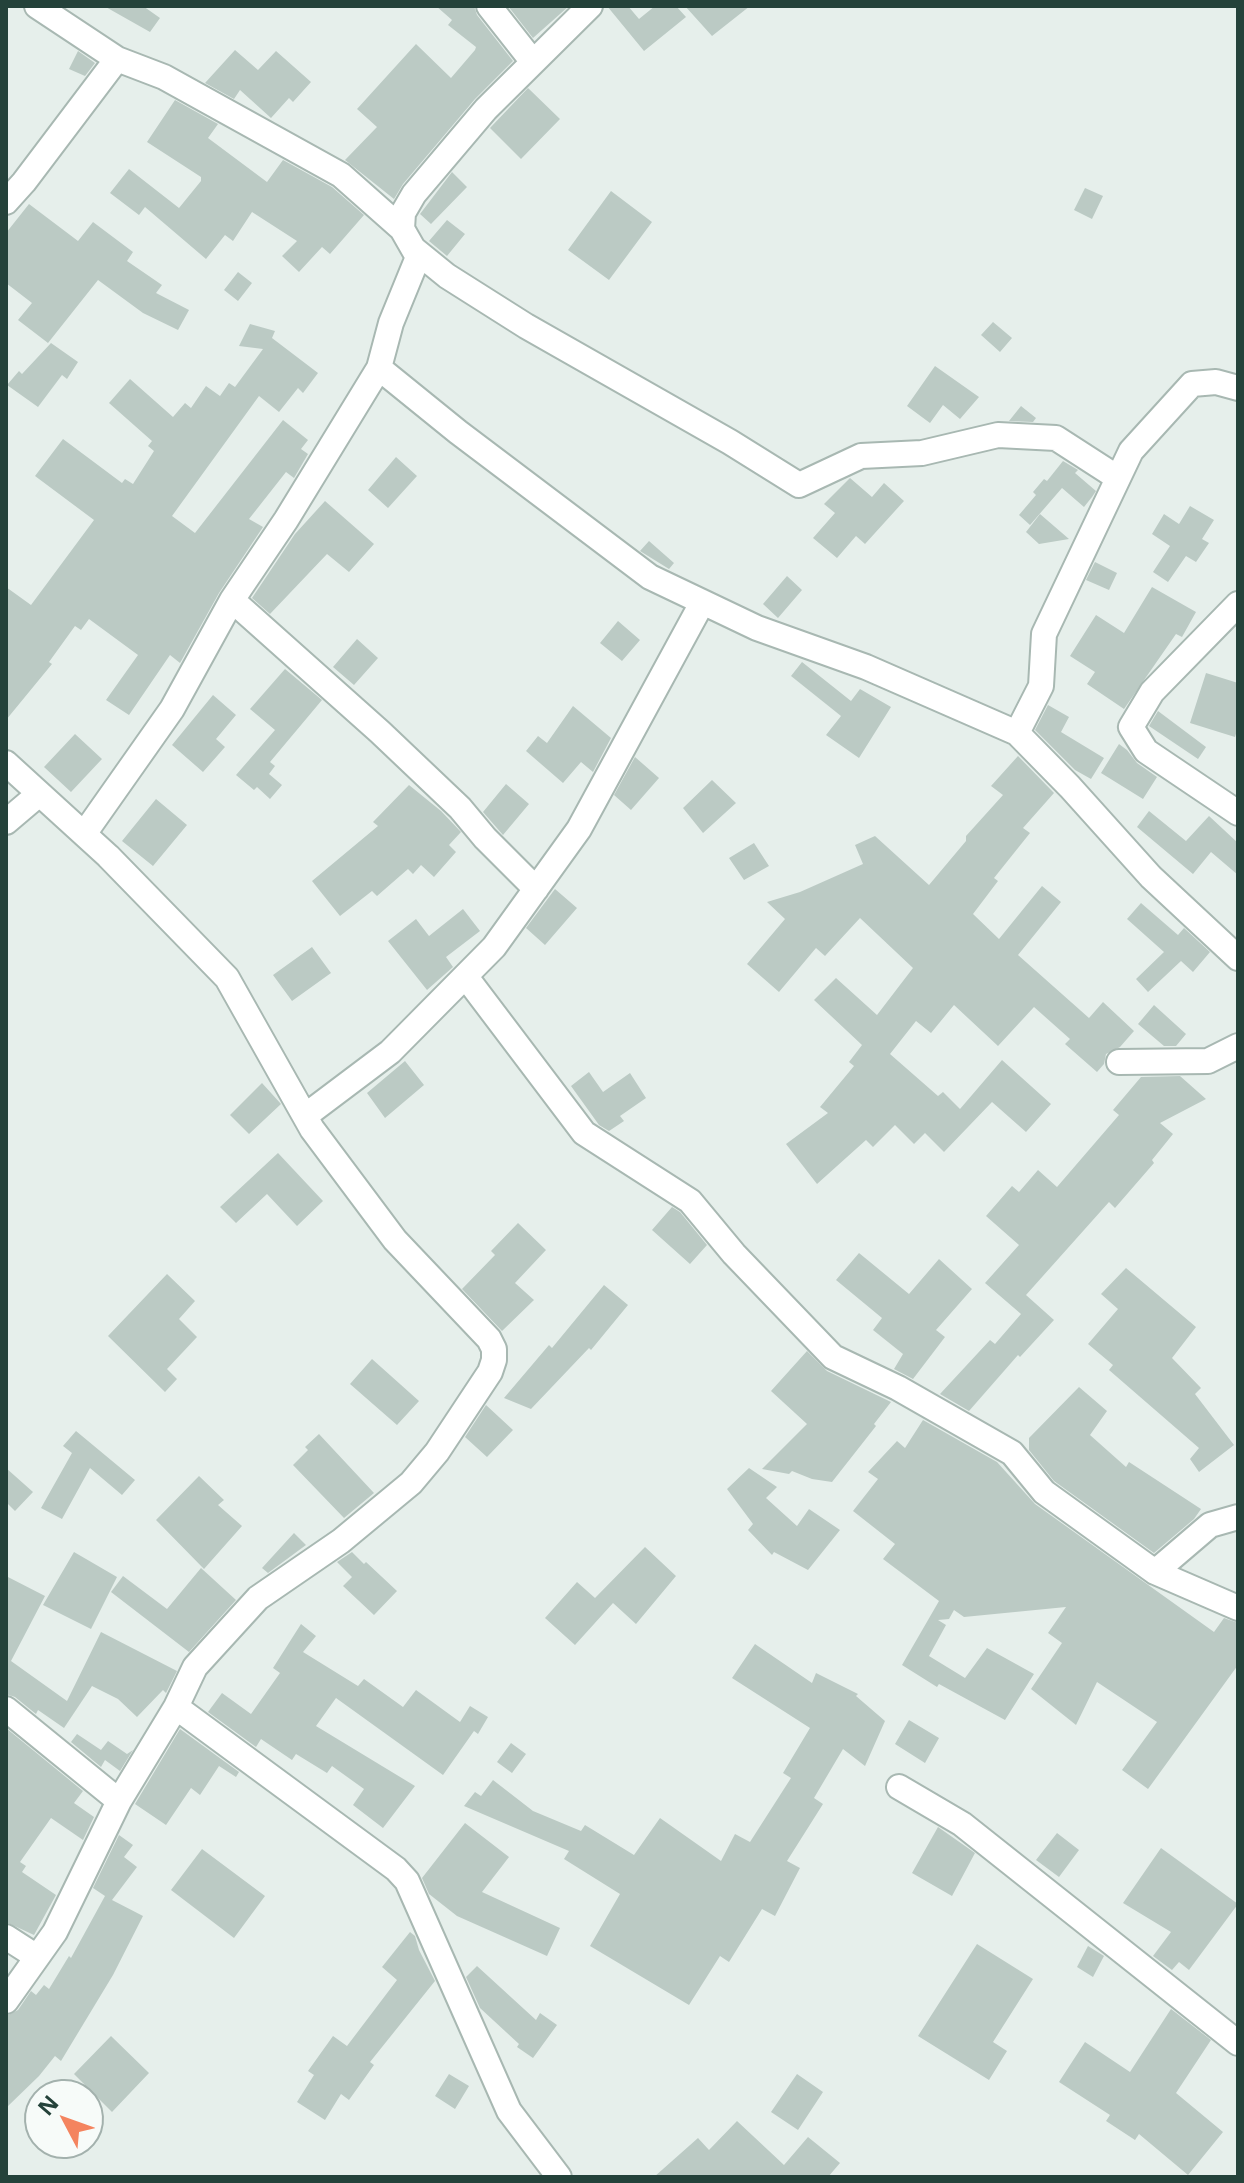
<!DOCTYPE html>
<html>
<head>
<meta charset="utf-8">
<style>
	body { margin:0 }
	#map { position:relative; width:1244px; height:2183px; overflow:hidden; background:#e6efeb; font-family:"Open Sans",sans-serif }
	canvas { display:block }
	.frame { position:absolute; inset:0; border:8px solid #24423a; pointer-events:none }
	.north { position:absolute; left:24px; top:2079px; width:80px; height:80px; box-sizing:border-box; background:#f7fbf9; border:2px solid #a3b1ad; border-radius:50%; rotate:311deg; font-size:22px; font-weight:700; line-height:32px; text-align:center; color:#24423a }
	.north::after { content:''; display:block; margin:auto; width:28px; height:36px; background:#f4845f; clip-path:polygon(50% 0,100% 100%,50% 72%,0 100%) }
</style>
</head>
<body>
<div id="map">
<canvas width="1244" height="2183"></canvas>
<div class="frame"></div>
<div class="north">N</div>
</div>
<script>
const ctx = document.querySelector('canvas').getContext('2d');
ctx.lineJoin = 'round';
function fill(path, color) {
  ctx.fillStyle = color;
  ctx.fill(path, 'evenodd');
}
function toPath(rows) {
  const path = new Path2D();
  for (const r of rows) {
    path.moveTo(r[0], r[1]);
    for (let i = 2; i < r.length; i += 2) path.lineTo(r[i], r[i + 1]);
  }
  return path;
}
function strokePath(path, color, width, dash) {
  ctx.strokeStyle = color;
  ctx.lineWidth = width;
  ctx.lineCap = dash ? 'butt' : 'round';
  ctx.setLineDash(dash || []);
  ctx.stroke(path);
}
fill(toPath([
	[104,6,143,6,160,18,150,32],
	[436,6,474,6,477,15,513,61,475,99,403,184,394,199,345,160,377,127,357,109,416,44,451,78,475,50,476,47,448,25,452,20],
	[508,6,569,6,533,38],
	[607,6,628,6,639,19,655,6,676,6,686,17,644,51],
	[685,6,750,6,712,36],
	[235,50,258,70,276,51,311,82,293,102,289,98,271,118,240,90,234,99,205,83],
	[78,51,95,63,85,76,69,69],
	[528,88,560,119,521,159,490,128],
	[175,100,218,124,208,138,267,182,283,160,332,187,364,215,330,254,322,247,299,272,282,256,297,241,252,212,233,241,225,235,206,259,145,207,139,215,110,193,129,169,179,208,201,181,201,177,147,142],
	[452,172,467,187,431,224,420,214],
	[1085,188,1103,196,1092,219,1074,210],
	[611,191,652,222,609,280,568,250],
	[29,204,78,241,93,222,133,252,127,261,162,285,156,293,189,310,178,330,143,313,98,280,48,343,18,320,32,303,6,283,6,233],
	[447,220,465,234,447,256,429,241],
	[238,272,252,283,238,301,224,290],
	[993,322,1012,338,1000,352,981,335],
	[250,324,275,331,272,338,318,373,303,393,298,388,279,412,259,396,172,516,195,533,283,420,308,440,301,449,308,454,294,478,286,472,249,519,263,527,219,593,180,663,170,655,129,715,106,700,138,655,89,619,81,630,75,626,49,662,52,664,6,720,6,587,31,605,94,520,35,476,63,439,122,483,125,479,133,484,154,451,148,446,152,441,109,403,130,379,173,417,185,403,191,408,206,386,220,396,229,383,235,387,263,349,239,346],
	[51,343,78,362,67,379,62,375,38,407,7,385,19,371,22,374],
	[935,366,979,397,960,419,943,405,930,423,907,406],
	[1021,406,1036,418,1033,422,1009,421],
	[396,457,417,476,388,508,368,490],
	[1063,461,1078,470,1075,473,1096,491,1092,497,1084,507,1062,488,1030,525,1019,515,1036,495,1033,492,1044,479,1047,481],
	[850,478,872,497,884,483,904,501,865,544,856,536,837,558,813,538,835,513,824,504],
	[325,501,374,544,349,572,327,554,270,614,252,598,295,534],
	[1190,506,1214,520,1202,539,1209,543,1196,562,1186,556,1168,582,1153,572,1170,546,1152,534,1164,514,1179,524],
	[1040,514,1069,539,1039,544,1026,532],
	[649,541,674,563,669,569,640,551],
	[1095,562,1117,573,1109,590,1086,580],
	[787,576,802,590,778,618,763,604],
	[1152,587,1196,612,1182,637,1176,634,1124,709,1087,684,1095,672,1070,656,1096,615,1124,633],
	[618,621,640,640,622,661,600,643],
	[357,639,378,658,354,685,333,667],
	[802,662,851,701,860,689,891,707,859,758,826,735,841,716,791,676],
	[285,669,322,700,270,762,275,766,269,774,282,785,270,799,257,787,254,790,236,775,275,730,250,709],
	[1206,673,1238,683,1238,727,1235,737,1190,723],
	[213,695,236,715,216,739,225,747,203,772,172,745],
	[1048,705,1069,717,1061,732,1104,758,1091,779,1075,770,1035,730],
	[573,706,611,738,593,772,581,762,563,783,526,751,538,736,547,743],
	[1158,711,1206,747,1198,759,1149,726],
	[75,734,102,759,71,792,44,767],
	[1119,744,1127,750,1137,763,1157,777,1143,799,1101,773],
	[1018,756,1054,793,1023,828,1030,833,994,878,998,881,973,914,999,939,1042,886,1061,902,1018,955,1089,1018,1103,1002,1134,1031,1120,1047,1106,1054,1104,1064,1097,1072,1065,1044,1070,1039,1034,1007,998,1046,954,1005,931,1033,916,1021,890,1054,938,1096,943,1092,960,1109,1002,1060,1051,1104,1026,1132,992,1102,944,1152,925,1133,914,1144,895,1125,873,1147,866,1140,817,1184,786,1144,828,1113,820,1107,854,1066,849,1062,862,1045,814,1000,836,978,877,1015,913,968,860,918,825,956,816,948,779,992,747,964,785,919,767,902,800,892,863,864,855,845,875,836,929,885,966,841,966,836,1003,795,991,786],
	[635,757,659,778,631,810,614,795],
	[712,780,736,803,703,833,683,808],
	[506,784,529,804,503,835,483,812],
	[409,785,441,811,461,832,449,845,456,852,434,877,421,865,413,874,408,869,377,896,372,891,340,916,312,881,378,826,373,822],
	[156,799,187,825,153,866,122,841],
	[1149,811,1186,841,1209,816,1238,843,1238,875,1211,852,1193,874,1137,827],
	[754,843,769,866,744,880,729,858],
	[555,889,577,908,545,945,526,928],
	[1141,903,1178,935,1184,928,1210,952,1193,972,1181,961,1148,992,1136,979,1164,952,1127,919],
	[463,909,480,931,446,957,453,967,427,990,388,941,416,919,429,936],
	[312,947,331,973,292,1001,273,975],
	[1154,1005,1186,1034,1176,1046,1164,1046,1138,1024],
	[405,1061,424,1085,385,1118,367,1093],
	[589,1072,603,1092,630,1073,646,1098,620,1116,624,1121,609,1131,599,1125,571,1086],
	[1180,1076,1206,1099,1160,1123,1173,1134,1152,1160,1154,1163,1115,1208,1109,1202,1026,1295,1054,1320,1020,1357,1018,1355,969,1411,940,1394,990,1340,995,1344,1021,1314,985,1283,1019,1245,986,1216,1012,1186,1019,1192,1038,1170,1057,1187,1119,1115,1113,1110,1141,1077],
	[262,1083,281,1104,249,1134,230,1115],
	[278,1153,323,1201,297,1226,267,1194,236,1223,220,1207],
	[672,1207,680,1212,707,1245,690,1264,652,1230],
	[518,1223,546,1250,515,1283,534,1300,502,1331,462,1289,495,1255,491,1251],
	[859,1253,909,1294,939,1259,972,1289,936,1330,945,1337,913,1379,894,1369,903,1354,873,1330,882,1318,836,1280],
	[1126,1268,1196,1327,1172,1358,1201,1388,1195,1394,1234,1445,1199,1472,1190,1459,1199,1448,1109,1370,1113,1365,1088,1344,1118,1309,1101,1294],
	[167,1274,195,1301,179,1319,197,1337,167,1369,177,1379,165,1392,108,1336],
	[604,1285,628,1305,591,1350,589,1348,531,1409,504,1398,549,1345,552,1348],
	[807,1351,827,1371,891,1402,874,1424,876,1426,832,1482,812,1479,792,1471,789,1474,762,1469,807,1424,771,1391],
	[372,1359,419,1401,397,1425,350,1384],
	[1079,1387,1107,1411,1090,1435,1126,1467,1129,1462,1201,1509,1194,1519,1154,1553,1054,1481,1029,1450,1029,1438],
	[486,1405,513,1430,487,1457,465,1437],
	[923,1420,997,1462,1035,1504,1214,1632,1224,1618,1238,1623,1238,1665,1148,1789,1122,1770,1157,1722,1097,1682,1076,1725,1031,1689,1062,1643,1048,1633,1066,1607,964,1617,954,1610,949,1619,938,1620,946,1625,929,1656,965,1678,987,1648,1034,1674,1005,1720,939,1684,937,1687,902,1665,939,1601,883,1559,895,1544,853,1511,878,1479,868,1472,897,1441,905,1448],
	[76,1431,135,1480,122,1495,90,1468,62,1519,41,1508,72,1453,63,1446],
	[319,1434,374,1493,344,1518,293,1465,308,1450,305,1447],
	[6,1468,33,1492,15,1511,6,1502],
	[749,1468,777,1487,766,1498,797,1526,809,1509,840,1530,808,1570,774,1552,772,1555,748,1530,753,1524,727,1489],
	[199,1476,224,1500,218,1505,242,1526,204,1569,156,1520],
	[294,1533,306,1545,268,1573,262,1568],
	[645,1547,676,1576,636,1624,613,1603,575,1645,545,1618,577,1582,595,1598],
	[74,1552,117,1577,91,1629,43,1605],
	[352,1552,364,1564,366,1562,397,1591,374,1615,343,1586,352,1577,337,1562],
	[201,1568,236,1600,189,1652,111,1592,123,1576,167,1609],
	[6,1576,45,1596,11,1661,67,1701,101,1632,177,1671,166,1693,163,1690,137,1717,118,1699,92,1686,64,1728,38,1710,36,1714,15,1697,6,1694],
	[301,1624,316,1636,303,1652,358,1686,364,1679,403,1707,416,1690,460,1722,470,1706,488,1717,478,1734,474,1731,443,1775,336,1698,316,1726,415,1786,383,1828,353,1805,364,1789,332,1766,327,1773,296,1754,292,1760,261,1739,256,1747,208,1712,222,1693,251,1714,280,1673,273,1668],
	[755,1644,812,1683,816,1673,858,1694,856,1696,885,1721,865,1766,843,1749,814,1798,823,1804,787,1861,800,1868,775,1916,762,1909,729,1962,720,1956,689,2005,590,1946,620,1894,564,1859,569,1851,464,1806,475,1792,481,1796,493,1780,533,1811,581,1831,585,1825,634,1855,660,1818,721,1861,735,1834,750,1842,791,1778,783,1773,810,1728,732,1678],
	[909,1720,939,1738,925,1763,895,1744],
	[6,1728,83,1791,74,1803,94,1817,83,1840,51,1818,20,1862,26,1866,22,1872,56,1895,34,1935,6,1922],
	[180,1729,239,1772,236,1777,219,1766,200,1795,191,1788,166,1825,135,1804],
	[77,1734,101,1750,108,1741,127,1754,133,1750,120,1771,105,1760,101,1767,71,1742],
	[511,1743,526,1754,512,1773,497,1762],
	[465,1823,509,1857,482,1892,560,1928,547,1956,457,1916,429,1894,422,1878],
	[938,1827,975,1853,952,1896,912,1873],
	[1057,1833,1079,1850,1059,1877,1036,1860],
	[119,1835,133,1845,124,1857,137,1867,112,1900,143,1916,113,1975,61,2061,55,2056,39,2076,6,2108,6,2016,18,2010,31,1991,36,1995,44,1985,49,1989,69,1956,71,1958,105,1896,93,1888],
	[1161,1848,1238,1904,1189,1970,1179,1962,1172,1970,1153,1956,1171,1932,1123,1903],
	[202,1849,265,1896,234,1938,171,1890],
	[410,1932,415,1936,419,1950,435,1981,370,2062,374,2065,349,2100,341,2094,325,2120,297,2102,314,2075,308,2071,333,2036,347,2046,397,1980,382,1967],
	[977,1944,1033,1979,993,2042,1007,2051,989,2080,918,2036],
	[1088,1946,1104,1956,1093,1977,1077,1967],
	[477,1966,536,2020,540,2013,557,2025,533,2058,517,2047,519,2044,480,2008,466,1977],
	[1171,2009,1211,2040,1176,2093,1223,2132,1188,2175,1139,2134,1135,2140,1106,2121,1110,2115,1059,2082,1085,2042,1130,2072],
	[111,2036,149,2073,112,2112,74,2074],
	[449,2074,469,2086,455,2109,435,2096],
	[797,2074,823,2092,798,2130,771,2112],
	[737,2121,784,2165,808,2137,840,2163,828,2177,654,2177,698,2138,709,2150]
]), '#bbcac4');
const minor = toPath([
	[37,6,117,59],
	[489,6,533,62],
	[590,6,486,109,414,194,403,213,402,229,418,257,391,323,379,368,458,432,650,577,757,628,866,667,1017,733,1070,787,1151,877,1238,958],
	[6,202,24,182,117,59,164,77,341,175,402,229],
	[415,250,447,276,526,326,730,442,799,485,861,456,922,453,998,435,1056,438,1118,478],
	[232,600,380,732,460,808,485,838,536,889],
	[1238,604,1152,692,1131,727,1146,751,1238,813],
	[1017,733,1041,686,1044,634,1131,451,1192,384,1216,382,1238,388],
	[6,763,108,856,227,978,312,1129,395,1240,489,1339,494,1349,494,1360,490,1372,437,1452,411,1483,341,1541,258,1598,195,1667,176,1707,119,1801,55,1932,6,2001],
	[6,822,39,794],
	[84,834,172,709,232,600,286,520,379,368],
	[466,977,584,1133,690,1201,734,1254,833,1357,898,1388,1012,1453,1044,1492,1155,1572,1238,1608],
	[1119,1062,1208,1061,1238,1046],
	[305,1116,390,1052,494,947,579,829,702,603],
	[1155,1572,1210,1525,1238,1517],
	[176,1707,396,1869,407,1881,509,2111,559,2177],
	[6,1709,119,1801],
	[899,1787,962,1824,1238,2043],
	[6,1937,37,1957]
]);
strokePath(minor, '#a8b8b2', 28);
strokePath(minor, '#fff', 24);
</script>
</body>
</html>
